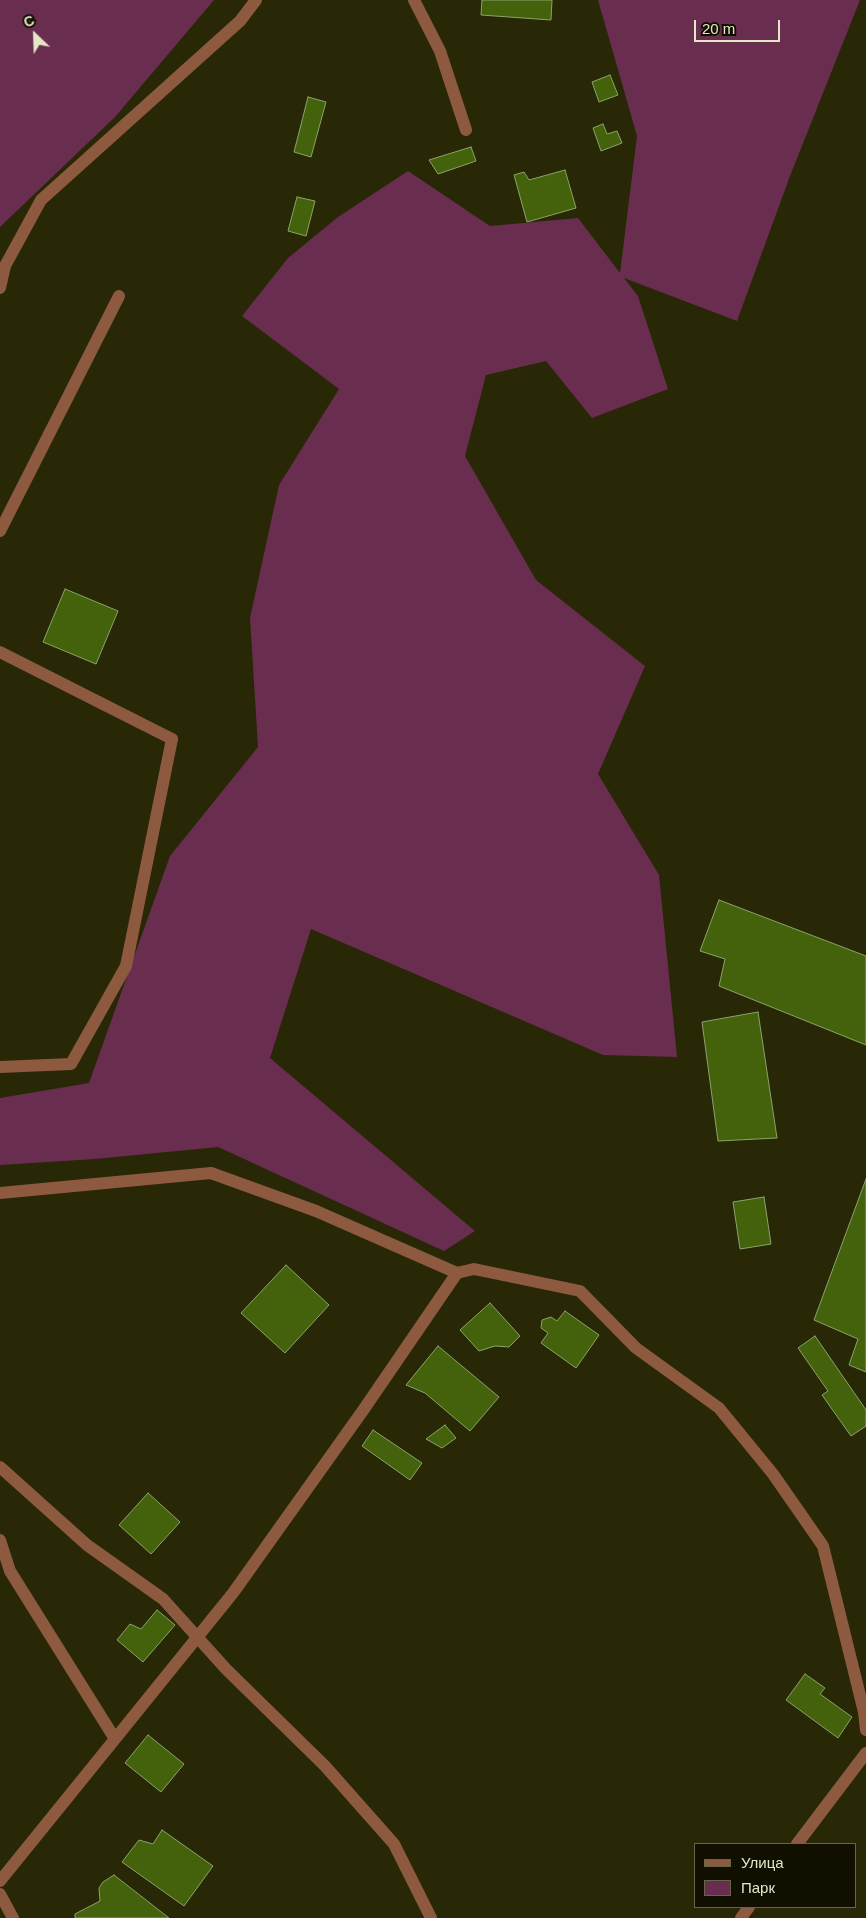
<!DOCTYPE html>
<html>
<head>
<meta charset="utf-8">
<style>
	body { margin:0 }
	#map { position:relative; width:866px; height:1918px; overflow:hidden; background:#282706; font-family:Helvetica,sans-serif }
	canvas { display:block }
	.legend { position:absolute; left:694px; top:1843px; width:162px; height:65px; box-sizing:border-box; background:#100f00; border:1px solid #65654f; margin:0; padding:6px 9px; list-style:none; font-size:15px; color:#e5e6c6 }
	.legend li { display:flex; align-items:center; gap:10px; height:25px }
	.legend b { width:25px; border:1px solid #65654f }
	.north { position:absolute; left:10px; top:10px; width:50px; height:50px; -webkit-text-stroke:4px #100f00; paint-order:stroke; rotate:336deg; font-size:14px; font-weight:700; line-height:20px; text-align:center; color:#e5e6c6 }
	.north::after { content:''; display:block; margin:auto; width:18px; height:22px; background:#e5e6c6; clip-path:polygon(50% 0,100% 100%,50% 72%,0 100%) }
	.scale { position:absolute; left:694px; top:20px; width:86px; height:22px; box-sizing:border-box; border:2px solid #e5e6c6; border-top:0; padding-left:6px; font-size:15px; line-height:18px; white-space:nowrap; color:#e5e6c6; -webkit-text-stroke:4px #100f00; paint-order:stroke }
</style>
</head>
<body>
<div id="map">
<canvas width="866" height="1918"></canvas>
<ul class="legend">
<li><b style="height:6px;background:#8d5a3f"></b>Улица</li>
<li><b style="height:14px;background:#692e4f"></b>Парк</li>
</ul>
<div class="north">С</div>
<div class="scale">20 m</div>
</div>
<script>
const ctx = document.querySelector('canvas').getContext('2d');
ctx.lineJoin = 'round';
function fill(path, color) {
  ctx.fillStyle = color;
  ctx.fill(path, 'evenodd');
}
function toPath(rows) {
  const path = new Path2D();
  for (const r of rows) {
    path.moveTo(r[0], r[1]);
    for (let i = 2; i < r.length; i += 2) path.lineTo(r[i], r[i + 1]);
  }
  return path;
}
function strokePath(path, color, width, dash) {
  ctx.strokeStyle = color;
  ctx.lineWidth = width;
  ctx.lineCap = dash ? 'butt' : 'round';
  ctx.setLineDash(dash || []);
  ctx.stroke(path);
}
fill(toPath([
	[0,0,214,0,115,117,0,227],
	[598,0,860,0,790,176,737,321,624,278,638,296,668,389,592,418,546,361,486,375,465,456,536,580,645,666,598,774,659,875,677,1057,603,1055,311,929,270,1058,475,1231,444,1251,218,1147,95,1159,0,1165,0,1098,89,1083,170,856,258,747,250,618,279,485,339,389,242,316,288,258,338,217,408,171,490,226,578,218,620,273,637,136]
]), '#692e4f');
const building = toPath([
	[482,0,552,0,551,20,481,15,482,0],
	[610,75,618,95,599,102,592,82,610,75],
	[308,97,326,102,311,157,294,152,308,97],
	[603,124,607,134,617,131,622,143,601,151,593,128,603,124],
	[471,147,476,161,438,174,429,160,471,147],
	[565,170,576,208,527,222,514,175,524,172,529,180,565,170],
	[297,197,315,201,306,236,288,231,297,197],
	[65,589,118,611,96,664,43,642,65,589],
	[719,900,866,956,866,1045,719,986,725,959,700,951,719,900],
	[758,1012,777,1138,718,1141,702,1022,758,1012],
	[866,1179,866,1372,849,1365,858,1339,814,1320,866,1179],
	[764,1197,771,1244,740,1249,733,1202,764,1197],
	[286,1265,329,1305,285,1353,241,1313,286,1265],
	[490,1303,520,1336,509,1347,495,1346,479,1351,460,1330,490,1303],
	[565,1311,599,1335,576,1368,541,1343,548,1333,541,1328,542,1320,551,1317,557,1321,565,1311],
	[815,1336,866,1410,866,1426,851,1436,822,1395,828,1391,798,1348,815,1336],
	[438,1346,499,1397,470,1431,425,1393,406,1385,438,1346],
	[445,1425,456,1438,442,1448,426,1439,445,1425],
	[373,1430,422,1463,410,1480,362,1446,373,1430],
	[148,1493,180,1522,151,1554,119,1525,148,1493],
	[157,1610,175,1625,143,1662,117,1640,130,1624,141,1629,157,1610],
	[805,1674,825,1688,820,1694,852,1717,838,1738,786,1700,805,1674],
	[148,1735,184,1764,161,1792,125,1763,148,1735],
	[162,1830,213,1866,184,1906,122,1862,139,1840,153,1844,162,1830],
	[114,1875,169,1918,75,1918,75,1914,100,1901,99,1888,103,1882,114,1875]
]);
fill(building, '#44620c');
strokePath(building, '#8ba46c', 1);
strokePath(toPath([
	[414,0,440,51,466,130],
	[0,288,5,266,41,200,240,21,256,0],
	[0,531,119,296],
	[0,652,172,739,126,966,71,1064,0,1067],
	[0,1193,211,1173,316,1211,457,1273,364,1409,233,1593,115,1739],
	[457,1273,474,1269,580,1291,636,1348,719,1408,773,1474,823,1546,864,1712,866,1730],
	[0,1467,87,1545,163,1599,226,1669,325,1766,394,1844,431,1918],
	[0,1540,10,1571,115,1739,0,1881],
	[797,1844,866,1753],
	[0,1894,13,1918],
	[741,1918,749,1907]
]), '#8d5a3f', 12);
</script>
</body>
</html>
